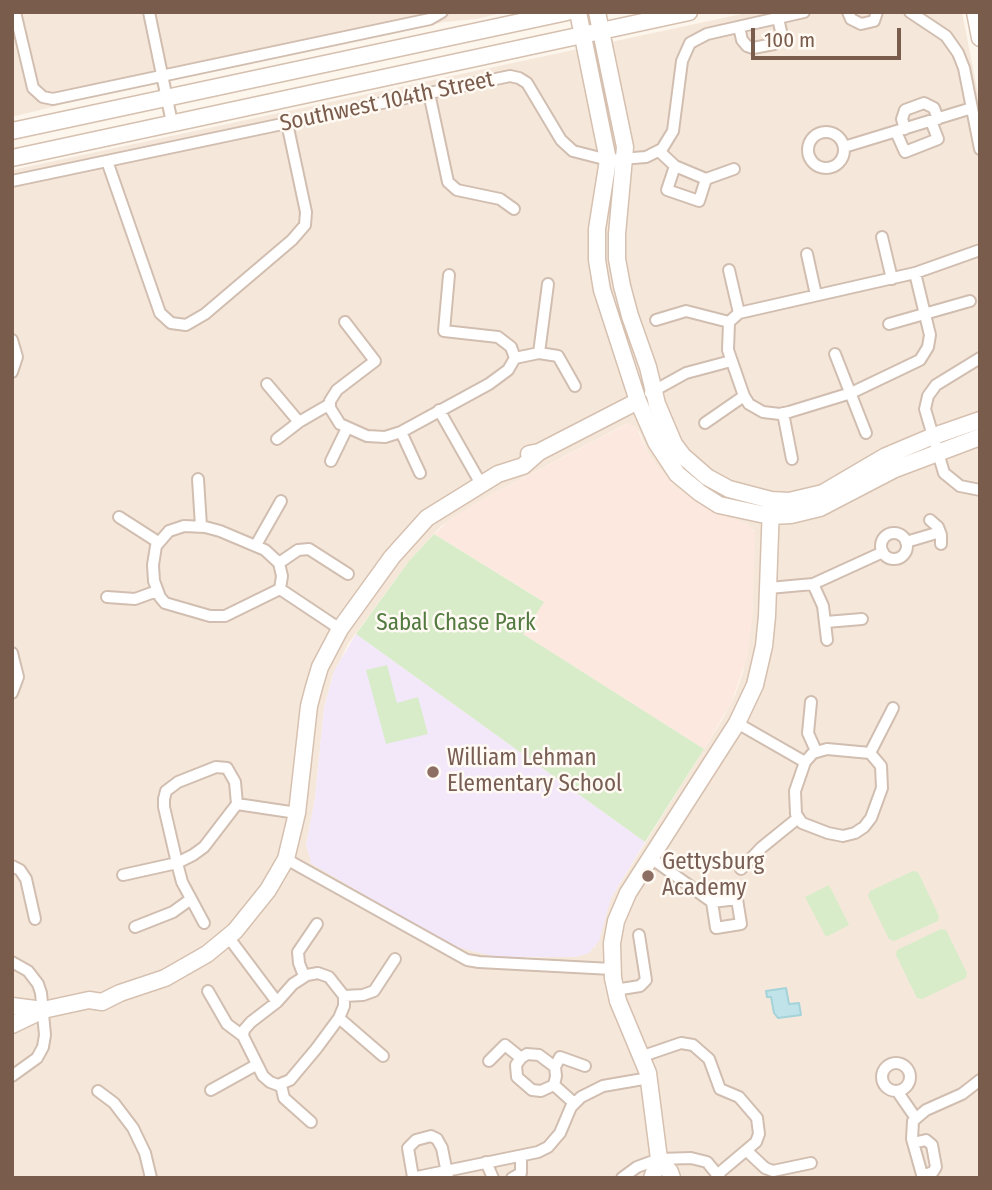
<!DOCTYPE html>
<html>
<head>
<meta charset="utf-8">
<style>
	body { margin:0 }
	#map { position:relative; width:992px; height:1190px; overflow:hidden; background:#fdf6ec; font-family:"Fira Sans Condensed",sans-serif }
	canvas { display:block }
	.frame { position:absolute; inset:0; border:14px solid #7a5c4d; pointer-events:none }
	.scale { position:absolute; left:751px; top:28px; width:150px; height:32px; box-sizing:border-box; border:4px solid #7a5c4d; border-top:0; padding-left:9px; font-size:21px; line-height:24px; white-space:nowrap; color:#7a5c4d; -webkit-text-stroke:5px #fffaf3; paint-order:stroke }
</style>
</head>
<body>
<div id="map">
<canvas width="992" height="1190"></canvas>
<div class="frame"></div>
<div class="scale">100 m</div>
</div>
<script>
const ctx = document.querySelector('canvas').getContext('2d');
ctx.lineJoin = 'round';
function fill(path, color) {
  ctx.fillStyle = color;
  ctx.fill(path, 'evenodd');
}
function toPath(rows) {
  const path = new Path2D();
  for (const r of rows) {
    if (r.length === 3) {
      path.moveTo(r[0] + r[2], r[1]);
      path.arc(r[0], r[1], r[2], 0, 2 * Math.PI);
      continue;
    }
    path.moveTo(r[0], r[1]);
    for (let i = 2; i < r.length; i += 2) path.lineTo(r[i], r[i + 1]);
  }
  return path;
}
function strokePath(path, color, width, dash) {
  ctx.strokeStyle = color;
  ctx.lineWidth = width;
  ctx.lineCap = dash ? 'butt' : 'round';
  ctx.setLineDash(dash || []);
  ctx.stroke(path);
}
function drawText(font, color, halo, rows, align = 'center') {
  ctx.font = font + ' "Fira Sans Condensed",sans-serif';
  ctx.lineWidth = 5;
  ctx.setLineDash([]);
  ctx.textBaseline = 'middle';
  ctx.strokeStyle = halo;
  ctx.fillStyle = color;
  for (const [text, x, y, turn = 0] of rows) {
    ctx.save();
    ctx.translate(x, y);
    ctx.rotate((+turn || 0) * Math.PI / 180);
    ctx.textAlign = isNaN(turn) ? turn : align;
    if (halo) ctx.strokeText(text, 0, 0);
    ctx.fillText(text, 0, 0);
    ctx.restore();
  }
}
fill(toPath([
	[12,12,506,12,476,19,444,22,88,98,12,117],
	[751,12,962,12,980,104,980,1178,12,1178,12,170],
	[626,424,639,431,650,457,676,488,701,506,754,530,752,620,743,672,735,695,722,720,611,898,595,947,579,956,527,958,311,861,306,845,315,798,324,708,332,677,348,644,409,561,440,527,487,497]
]), '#f5e8da');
fill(toPath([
	[629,423,636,427,650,457,676,488,712,511,748,524,755,533,752,620,747,657,732,701,704,749,523,634,543,601,434,534,452,518,487,497]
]), '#fde8e0');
fill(toPath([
	[356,634,645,842,611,898,599,941,589,953,575,957,496,957,453,946,310,863,311,861,306,845,315,798,324,708,334,671]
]), '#f3e8fa');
fill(toPath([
	[434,534,544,602,523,634,704,749,645,842,356,634,409,561],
	[387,665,397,703,418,697,428,734,386,744,366,670],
	[913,871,918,872,939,916,938,921,894,941,889,939,868,896,870,891],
	[829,885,849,925,826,937,805,897],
	[941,929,946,930,967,973,966,978,922,999,917,998,896,955,897,950]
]), '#d8ecc9');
const water = toPath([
	[786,988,789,1004,799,1003,801,1015,778,1018,774,1013,771,997,767,997,766,991,786,988]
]);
fill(water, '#bfe3e8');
strokePath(water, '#a5d3da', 2);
const street = toPath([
	[15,12,33,88,43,97,53,99,430,19,442,12],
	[149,12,172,123],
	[848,12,851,19,861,24,874,21,877,12],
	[910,12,946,36,958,53,964,68,980,149],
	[739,27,742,40,747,46,753,48,774,44,782,36,778,18],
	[429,93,448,182,457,190,500,199,514,209],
	[905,129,902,119,905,110,924,103,934,108,938,119],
	[826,150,18],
	[896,132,905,152,938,139,931,121],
	[844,147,972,108],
	[659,151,675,166,706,179,734,169],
	[107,161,160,313,171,323,186,325,205,314,292,240,305,225,306,212,287,123],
	[675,166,667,190,699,201,706,179],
	[12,181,510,76,519,78,527,83,561,140,573,151,608,160,646,157,662,149,673,131,682,61,690,43,707,34,804,12],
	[882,237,892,279],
	[807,254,816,295],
	[729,270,739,313],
	[915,273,930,335,928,347,920,360,851,393,789,412,780,414,763,412,749,404,744,396,728,350,729,322,739,313,915,273,980,250],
	[449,275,444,331,498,337,511,347,515,358],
	[656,320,686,311,729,322],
	[345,322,375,361,337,390,330,401,330,408,340,424,367,436,385,437,401,432,489,384,508,370,515,358],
	[889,324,970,301],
	[12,340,17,357,12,372],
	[539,353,548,284],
	[835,354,866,433],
	[515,358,539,353,558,356,575,386],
	[980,358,936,385,928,396,925,409,944,473,960,486,980,490],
	[267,384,299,422],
	[650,393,686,373,731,361],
	[439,410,481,484],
	[783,413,792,459],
	[705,423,744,396],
	[401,432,420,473],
	[277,439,299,422,330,404],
	[331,461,347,428],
	[198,479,201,526],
	[119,517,158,542],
	[930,520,938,527,941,535,941,544],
	[184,526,205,527,220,531,265,550,279,563,282,576,280,589,225,616,210,616,165,603,160,597,154,581,153,565,156,546,169,531,184,526],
	[894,546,13],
	[906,542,940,532],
	[256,545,281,501],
	[279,563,298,550,309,549,348,574],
	[813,584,823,606,827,640],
	[769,588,813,584,883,552],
	[280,589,340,629],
	[107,597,135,599,157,591],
	[826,622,862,619],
	[12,653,18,677,12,693],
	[811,702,808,733,816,751],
	[737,723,805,762],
	[827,749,870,753,881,766,882,788,871,818,864,827,855,833,843,836,828,833,802,823,796,814,795,791,805,762,813,753,827,749],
	[870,753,893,708],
	[237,804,297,813],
	[651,858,712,902],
	[286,859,467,960,479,962,612,969],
	[12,866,20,870,26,879,35,919],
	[741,869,761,848,798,818],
	[123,875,177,863,193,855,204,847,237,804,235,782,227,768,216,767,178,782,166,791,164,799,164,807,177,863,182,882,204,923],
	[737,899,741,924,716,928,712,902,737,899],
	[135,927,173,912,191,899],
	[229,938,277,1002],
	[12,962,28,971,38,984,41,993,45,1035,43,1047,37,1058,12,1076],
	[304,976,299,963,298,952,317,924],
	[615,990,640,986,646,980,639,935],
	[208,991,227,1024,243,1036,263,1076,270,1082,278,1085,290,1080,316,1049,339,1018,344,1006,344,996,329,977,318,973,307,975,293,984,277,1002,251,1022,244,1030,243,1036],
	[344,996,363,995,374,991,395,959],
	[339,1018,383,1056],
	[527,1054,539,1055,555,1067,556,1076,554,1085,541,1091,532,1090,517,1077,516,1065,521,1058,527,1054],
	[643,1056,681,1043,693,1045,709,1059,720,1089,739,1097,757,1118,759,1134,756,1142,718,1174],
	[489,1061,505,1045,521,1058],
	[896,1077,14],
	[555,1067,560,1057,585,1066],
	[281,1085,284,1098,311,1122],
	[554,1085,574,1103],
	[211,1090,256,1065],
	[98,1091,114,1103,133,1128,145,1153,151,1178],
	[897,1091,915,1117],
	[913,1143,926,1140,932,1145,936,1167,933,1172,922,1176],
	[747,1151,765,1168,773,1171,811,1163],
	[486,1162,493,1178],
	[413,1177,408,1148,416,1140,431,1136,437,1139,442,1148,448,1178],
	[412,1178,538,1152,548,1147,560,1133,571,1107,581,1097,603,1086,649,1078],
	[512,1178,521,1173,521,1156],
	[622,1178,637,1167,659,1159,691,1158,707,1162,720,1178],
	[923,1178,912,1139,913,1121,926,1110,962,1094,980,1080]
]);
const secondary = toPath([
	[578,12,608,160,597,229,597,260,602,290,638,401,656,442,677,474,700,493,719,505,770,516,791,515,820,508,895,469,980,437],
	[597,12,625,147,617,234,617,259,622,286,630,316,648,367,657,404,674,444,683,456,707,477,729,489,771,500,789,501,823,493,886,456,931,437,980,420],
	[975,12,980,38],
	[12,131,567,12],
	[12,158,689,12],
	[529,454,539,452,638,401],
	[12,1006,43,1010],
	[12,1025,43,1010,89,1000,102,1002,120,993,165,978,207,954,235,931,268,890,286,859,297,813,309,706,314,687,320,667,340,629,392,557,427,518,498,474,523,466,539,452],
	[659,1159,648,1073,618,1001,613,978,612,943,616,921,628,893,737,723,755,685,764,646,767,616,771,506],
	[659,1159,670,1172,672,1178],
	[652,1178,659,1159]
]);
strokePath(street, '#d1beb0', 14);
strokePath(secondary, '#d6c0b0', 19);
strokePath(street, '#fff', 10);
strokePath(secondary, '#fff', 16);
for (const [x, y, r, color] of [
	[433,772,7,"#8d6e63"],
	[648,876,7,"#8d6e63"]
]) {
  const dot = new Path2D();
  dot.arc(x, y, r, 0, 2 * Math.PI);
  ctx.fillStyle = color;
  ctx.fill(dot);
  strokePath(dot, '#fffaf3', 2.5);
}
drawText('23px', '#7a5c4d', '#fffaf3', [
	["Southwest 104th Street",387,102,-12]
]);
drawText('23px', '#537a41', '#fffaf3', [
	["Sabal Chase Park",456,624]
]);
drawText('23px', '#785e54', '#fffaf3', [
	["William Lehman",447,759],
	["Elementary School",447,785],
	["Gettysburg",662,863],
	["Academy",662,889]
], 'left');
</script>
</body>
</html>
